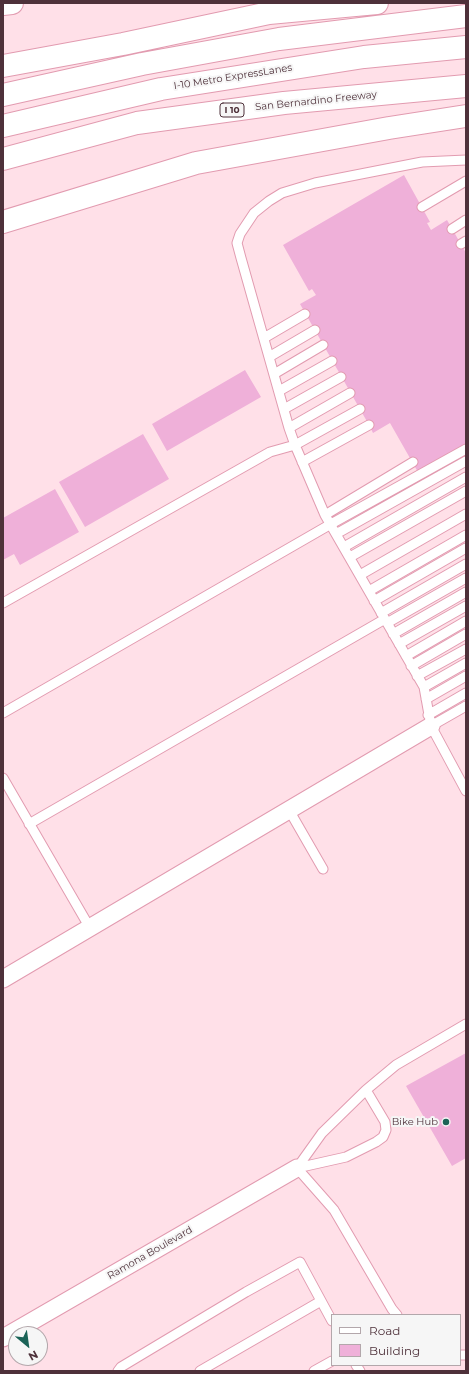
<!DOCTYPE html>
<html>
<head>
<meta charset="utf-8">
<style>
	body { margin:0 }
	#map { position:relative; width:469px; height:1374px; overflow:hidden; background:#ffe0e8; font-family:Montserrat,sans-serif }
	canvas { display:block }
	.frame { position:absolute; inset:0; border:4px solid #4e313a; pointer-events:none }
	.legend { position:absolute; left:331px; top:1314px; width:130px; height:52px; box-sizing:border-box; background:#f6f6f6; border:1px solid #b3a7ab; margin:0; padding:5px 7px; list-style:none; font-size:12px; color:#4e313a }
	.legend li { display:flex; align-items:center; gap:8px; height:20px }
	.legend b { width:20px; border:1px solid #b3a7ab }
	.north { position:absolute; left:8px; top:1326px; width:40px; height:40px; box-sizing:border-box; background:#f6f6f6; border:1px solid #b3a7ab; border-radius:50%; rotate:151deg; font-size:11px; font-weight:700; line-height:16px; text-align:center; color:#4e313a }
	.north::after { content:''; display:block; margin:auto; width:14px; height:18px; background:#1b6357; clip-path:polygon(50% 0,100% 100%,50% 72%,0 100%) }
</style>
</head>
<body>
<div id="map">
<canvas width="469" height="1374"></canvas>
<div class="frame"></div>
<ul class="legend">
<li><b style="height:5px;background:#fff"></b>Road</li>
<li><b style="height:11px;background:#efb0d9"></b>Building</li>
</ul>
<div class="north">N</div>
</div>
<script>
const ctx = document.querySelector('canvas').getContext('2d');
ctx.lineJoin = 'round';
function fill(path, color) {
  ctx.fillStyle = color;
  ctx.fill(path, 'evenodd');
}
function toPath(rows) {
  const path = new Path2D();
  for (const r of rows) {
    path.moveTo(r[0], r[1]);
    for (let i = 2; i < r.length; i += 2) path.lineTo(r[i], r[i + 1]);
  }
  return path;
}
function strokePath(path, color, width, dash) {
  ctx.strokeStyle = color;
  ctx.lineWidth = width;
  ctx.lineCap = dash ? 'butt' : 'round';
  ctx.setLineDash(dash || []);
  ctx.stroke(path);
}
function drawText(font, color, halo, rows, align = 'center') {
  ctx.font = font + ' Montserrat,sans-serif';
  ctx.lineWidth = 4;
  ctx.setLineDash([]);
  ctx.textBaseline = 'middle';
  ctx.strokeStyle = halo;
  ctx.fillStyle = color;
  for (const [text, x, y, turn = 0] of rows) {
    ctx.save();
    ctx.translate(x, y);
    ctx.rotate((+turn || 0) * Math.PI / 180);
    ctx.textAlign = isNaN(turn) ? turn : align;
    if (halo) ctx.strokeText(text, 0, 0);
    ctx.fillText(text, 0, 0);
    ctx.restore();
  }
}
fill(toPath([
	[404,175,430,222,427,223,431,230,447,220,466,253,466,448,419,474,390,423,373,433,369,425,300,304,316,295,312,289,309,291,283,245],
	[245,370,261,397,167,451,152,424],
	[143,434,169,479,85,527,59,482],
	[55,489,79,532,20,565,14,554,3,560,3,518],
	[466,1053,466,1158,452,1166,406,1086]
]), '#efb0d9');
const service = toPath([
	[422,207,466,181],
	[452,229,466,220],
	[461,244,466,241],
	[264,338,305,314],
	[269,357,315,330],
	[274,374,323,345],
	[279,391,332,361],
	[284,409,341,377],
	[360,409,295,445,289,428,241,258,237,243,240,234,254,213,269,201,282,193,315,183,422,162,466,160],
	[289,428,350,393],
	[302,462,369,425],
	[325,515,413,462],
	[336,534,466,461],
	[344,547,466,477],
	[350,557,466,491],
	[360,575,466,514],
	[369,591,466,535],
	[374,601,466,548],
	[3,603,270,452,295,445,325,515,424,687,431,726,466,791],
	[381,613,466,564],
	[387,623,466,578],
	[393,634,466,592],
	[399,644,466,606],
	[406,656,466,621],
	[411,666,466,634],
	[417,676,466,649],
	[424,687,466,663],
	[426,699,466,676],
	[3,713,331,524,466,449],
	[428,715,466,693],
	[431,726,466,706],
	[3,778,90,928],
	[289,810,323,869],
	[29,824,385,619],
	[297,1168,322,1133,366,1090,396,1065,466,1024],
	[297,1168,334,1210,392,1309,397,1315],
	[297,1168,346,1157,376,1142,383,1137,386,1130,385,1122,366,1090],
	[460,1355,466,1355],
	[356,1365,360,1371],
	[118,1371,121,1367,246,1292,300,1262,332,1321],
	[200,1371,321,1301],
	[314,1371,332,1361]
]);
const minor = toPath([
	[3,979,431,726],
	[3,1338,297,1168]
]);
const motorway = toPath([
	[3,4,12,3],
	[3,66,123,44,269,13,377,3],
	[3,95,142,64,279,39,466,16],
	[3,126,161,89,364,57,466,47],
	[3,159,137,123,284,103,466,86],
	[3,222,196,163,389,128,466,116]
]);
strokePath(service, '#e29bb0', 11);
strokePath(minor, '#e29bb0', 19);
strokePath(motorway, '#e29bb0', 24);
strokePath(service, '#fff', 9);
strokePath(minor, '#fff', 17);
strokePath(motorway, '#fff', 22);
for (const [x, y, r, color] of [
	[446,1122,4,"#1b6357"]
]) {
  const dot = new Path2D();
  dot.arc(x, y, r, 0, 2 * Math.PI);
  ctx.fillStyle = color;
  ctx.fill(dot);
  strokePath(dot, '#f6f6f6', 1.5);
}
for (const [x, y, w] of [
	[232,110,24]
]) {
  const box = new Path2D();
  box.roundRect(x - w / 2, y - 7, w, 14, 3);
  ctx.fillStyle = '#f6f6f6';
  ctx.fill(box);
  strokePath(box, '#4e313a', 1);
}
drawText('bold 9px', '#4e313a', null, [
	["I 10",232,110]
]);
drawText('10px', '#4e313a', '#f6f6f6', [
	["I-10 Metro ExpressLanes",233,77,-9],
	["San Bernardino Freeway",316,101,-6],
	["Ramona Boulevard",150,1253,-30]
]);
drawText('10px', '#4e313a', '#f6f6f6', [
	["Bike Hub",438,1122]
], 'right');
</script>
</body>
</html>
